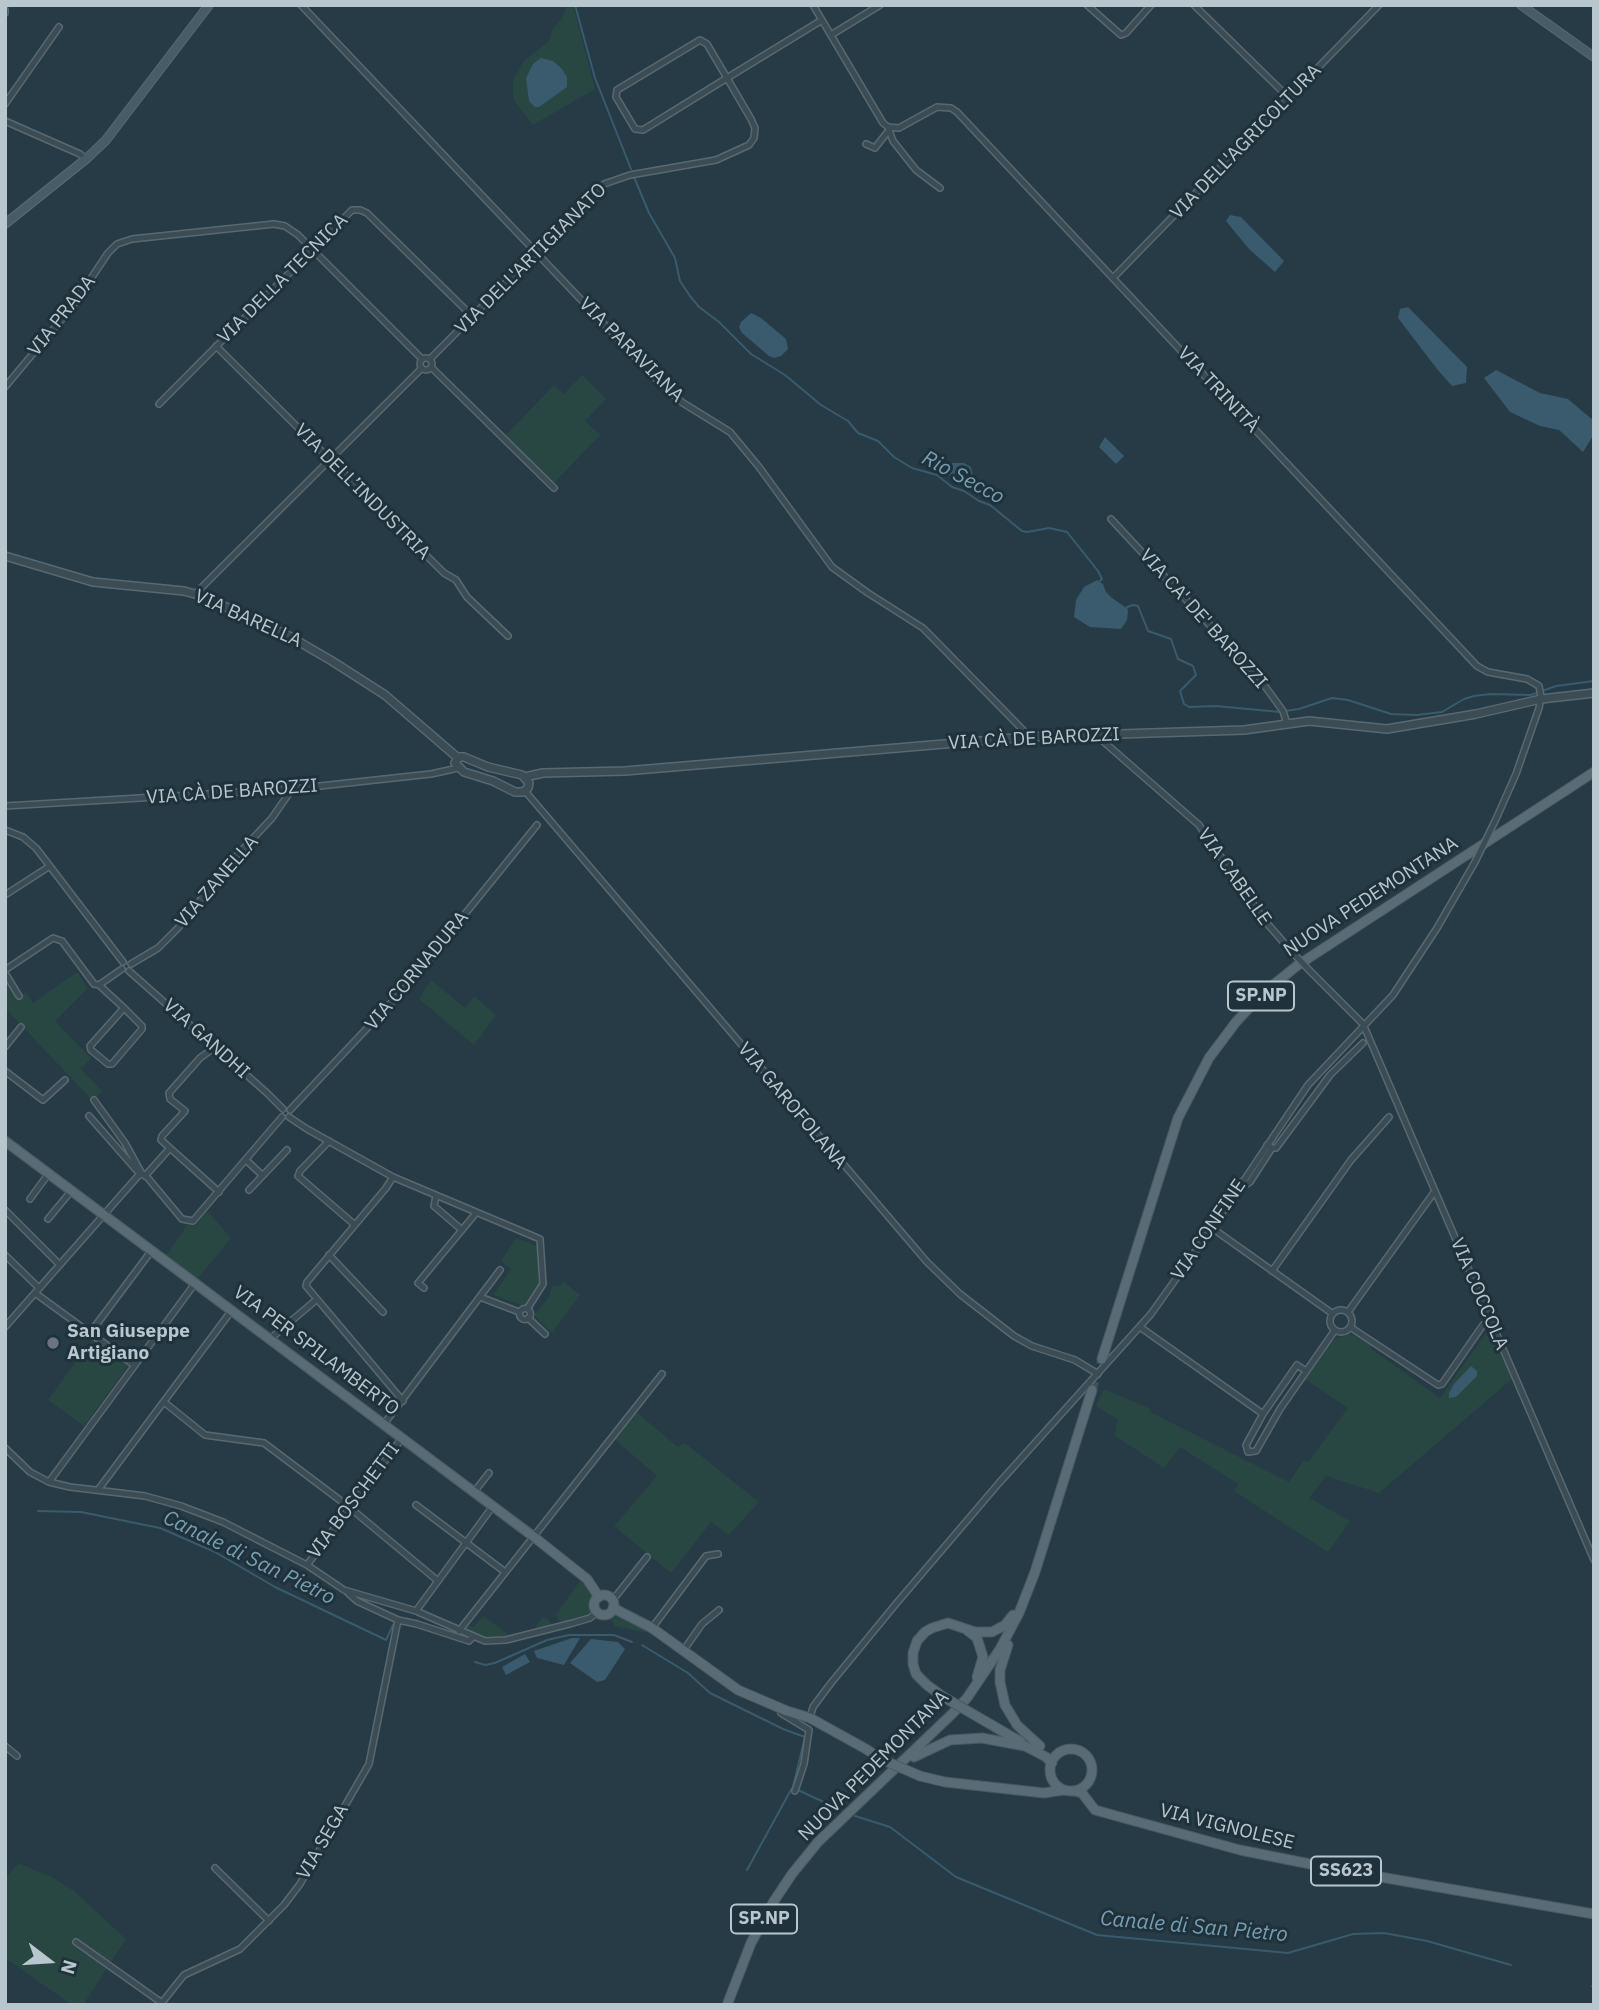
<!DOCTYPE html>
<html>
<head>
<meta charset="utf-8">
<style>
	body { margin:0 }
	#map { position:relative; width:1599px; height:2010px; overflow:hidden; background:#263b46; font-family:"IBM Plex Sans",sans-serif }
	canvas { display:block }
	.frame { position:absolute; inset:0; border:7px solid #b8c6ce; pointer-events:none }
	.north { position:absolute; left:14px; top:1926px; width:70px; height:70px; -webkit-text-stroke:5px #1f313a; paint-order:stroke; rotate:107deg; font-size:19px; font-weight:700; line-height:28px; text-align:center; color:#b8c6ce }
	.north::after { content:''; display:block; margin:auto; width:24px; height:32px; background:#b8c6ce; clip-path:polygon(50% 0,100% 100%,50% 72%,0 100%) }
</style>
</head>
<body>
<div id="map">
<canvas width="1599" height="2010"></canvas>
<div class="frame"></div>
<div class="north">N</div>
</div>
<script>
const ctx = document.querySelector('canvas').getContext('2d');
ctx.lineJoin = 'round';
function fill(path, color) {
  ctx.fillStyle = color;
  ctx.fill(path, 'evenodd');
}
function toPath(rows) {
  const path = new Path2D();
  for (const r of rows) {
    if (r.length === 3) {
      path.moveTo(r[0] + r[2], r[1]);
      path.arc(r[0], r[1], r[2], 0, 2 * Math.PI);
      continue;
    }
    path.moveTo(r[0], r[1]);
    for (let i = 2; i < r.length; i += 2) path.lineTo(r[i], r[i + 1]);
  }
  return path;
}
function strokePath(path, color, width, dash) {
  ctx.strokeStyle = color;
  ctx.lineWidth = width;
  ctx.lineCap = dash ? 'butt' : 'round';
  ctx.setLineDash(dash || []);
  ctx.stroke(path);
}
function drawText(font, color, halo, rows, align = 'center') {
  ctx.font = font + ' "IBM Plex Sans",sans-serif';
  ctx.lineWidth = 6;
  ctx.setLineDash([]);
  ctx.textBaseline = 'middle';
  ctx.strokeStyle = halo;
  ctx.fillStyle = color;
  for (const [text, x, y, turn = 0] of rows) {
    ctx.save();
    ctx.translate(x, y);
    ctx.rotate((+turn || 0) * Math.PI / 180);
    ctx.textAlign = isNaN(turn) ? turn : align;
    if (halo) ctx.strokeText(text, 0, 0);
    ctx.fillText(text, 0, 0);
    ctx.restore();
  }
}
fill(toPath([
	[567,5,573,5,595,89,533,125,515,102,513,96,513,80,524,61,549,41,553,28,562,18],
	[582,375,606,399,585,421,600,435,554,483,505,436,554,385,564,394],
	[77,972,88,988,55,1021,91,1058,81,1069,102,1091,93,1101,5,1008,5,978,18,997,26,992,33,1003],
	[431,980,465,1008,474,996,496,1015,474,1045,419,999],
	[207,1211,231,1238,197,1280,165,1257,187,1225,195,1226],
	[516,1238,537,1246,539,1285,524,1306,493,1295,511,1269,501,1261],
	[563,1281,580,1295,552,1333,534,1315,549,1297,552,1286,562,1285],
	[1489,1329,1512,1379,1379,1493,1326,1476,1309,1498,1350,1521,1328,1552,1234,1491,1238,1484,1180,1447,1164,1468,1115,1436,1117,1419,1096,1406,1104,1389,1151,1409,1150,1412,1289,1482,1304,1460,1308,1462,1348,1408,1305,1379,1333,1340,1349,1334,1361,1338,1372,1345,1370,1348,1440,1398],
	[93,1338,128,1366,84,1426,48,1400],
	[634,1410,678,1447,685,1443,759,1502,729,1535,711,1522,671,1573,614,1526,657,1476,613,1438],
	[580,1581,585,1582,593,1598,592,1609,588,1615,565,1623,558,1620,556,1614],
	[483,1616,509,1635,534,1629,542,1618,549,1620,550,1624,547,1628,508,1639,485,1640,468,1634,467,1629,469,1625,473,1628],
	[613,1616,623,1617,648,1630,647,1633,615,1626,610,1618],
	[18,1863,52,1877,74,1891,126,1939,83,2005,72,2005,5,1958,5,1880]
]), '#284642');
fill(toPath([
	[541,58,553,61,562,69,567,77,567,87,539,107,535,107,529,101,526,78,533,64],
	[1230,215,1241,217,1284,261,1275,272,1249,249,1226,221],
	[1408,307,1467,367,1466,383,1452,386,1437,369,1398,318,1400,309],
	[751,313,761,318,786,339,788,349,781,356,774,358,769,356,742,333,739,327,741,322],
	[1496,370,1540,393,1568,399,1594,421,1594,434,1583,452,1559,430,1540,426,1510,412,1484,378],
	[1105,437,1124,456,1116,464,1099,447],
	[952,463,964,463,971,467,973,475,965,485,961,485,944,472],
	[1097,580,1103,584,1106,592,1112,598,1128,609,1127,620,1121,629,1090,627,1074,617,1076,600,1084,587],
	[1471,1366,1477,1371,1477,1376,1456,1397,1449,1398,1449,1393,1454,1384],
	[572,1638,580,1638,564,1665,537,1658,534,1651],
	[591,1639,618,1642,625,1649,605,1680,597,1682,570,1663],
	[525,1654,530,1662,506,1675,502,1667]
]), '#395b6d');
strokePath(toPath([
	[575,5,595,78,631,169],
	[634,177,649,213,675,258,680,281,690,296,699,307,719,322,751,354,785,375,821,405,848,421,858,433,878,441,894,457,912,468,937,475,952,487,964,491,979,501,990,505,1022,531,1027,532,1049,528,1067,532,1098,571,1102,579,1100,581],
	[1127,607,1133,605,1138,606,1148,631,1171,639,1178,659,1193,666,1196,675,1180,691,1184,704,1189,707,1216,706,1280,712],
	[1285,711,1299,709,1332,698,1348,700,1391,714,1417,715,1442,712,1464,699,1474,696,1491,694,1531,695,1556,686,1594,681],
	[38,1511,81,1512,160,1528,215,1552,275,1587,386,1640,393,1625],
	[642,1645,688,1673,710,1693,783,1729,805,1737,793,1787],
	[475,1662,485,1665,495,1663,547,1640,569,1635,614,1635,632,1642],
	[798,1790,841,1810],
	[855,1816,890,1827,956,1877,1097,1935,1288,1953,1353,1934,1384,1933,1427,1941,1511,1965],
	[747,1870,792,1788],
	[1592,1986,1594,1986]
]), '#395b6d', 2);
strokePath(toPath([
	[1092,1390,1102,1359]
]), '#3c505a', 9, [9, 4.5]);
const minor = toPath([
	[301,5,663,386,683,403,730,432,759,467,832,567,868,593,923,628,1026,733,1027,737],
	[813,5,883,123,888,127,899,128,937,107,951,108,957,112,1477,666,1488,672,1527,679,1539,686,1541,697,1539,708,1516,774,1496,819],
	[1087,5,1121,35,1126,33,1151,5],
	[1194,5,1289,98],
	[5,10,5,13],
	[831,35,880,5],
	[5,104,59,27],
	[5,121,80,154,86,159],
	[888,127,893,141,916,170,940,188],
	[866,144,875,148,889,130],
	[1113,278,1379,5],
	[216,346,444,573,456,580,467,597,508,636],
	[426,364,6],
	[430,359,604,184,630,175,716,160,749,145,754,138,755,128,751,119,727,78,707,44,700,40,617,90,616,97,635,129,643,130,727,78,822,20],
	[431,367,554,488],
	[5,387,72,307,108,253,117,244,132,239,274,224,285,226,298,235,422,359],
	[159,404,352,210,360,210,367,213,472,316],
	[1111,519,1259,678,1283,711,1287,724],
	[195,594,422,368],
	[1096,735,1199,825,1265,921,1293,953],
	[525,791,927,1262,960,1294,1014,1336,1032,1346,1075,1360,1098,1374],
	[5,806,292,789,431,774,458,768],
	[5,830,23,837,36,848,123,962],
	[5,895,50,866],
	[131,964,158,948,178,928,230,863,272,818,292,789],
	[5,970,53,938,62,941,94,984,99,985,122,969],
	[129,971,267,1093,283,1109],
	[1310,971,1363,1024,1594,1560],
	[5,973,19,996],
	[99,985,124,1008,142,1026,142,1029,112,1064,108,1064,91,1050,90,1046,124,1008],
	[5,1047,21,1027],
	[215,1047,200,1058,169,1093,170,1099,185,1111,162,1136,161,1140,219,1192],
	[5,1071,43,1100,65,1080],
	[94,1100,125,1143,142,1174],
	[290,1110,405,988,537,825],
	[89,1116,140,1174],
	[289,1117,307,1129,393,1177,540,1239,543,1284,527,1309],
	[329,1141,300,1171,298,1176,355,1225],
	[1267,1145,1272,1148,1276,1148,1330,1075,1363,1043],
	[246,1160,262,1175],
	[145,1176,170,1148],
	[393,1177,386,1188,307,1282,306,1286,403,1401],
	[1241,1182,1247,1184,1250,1182,1272,1148],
	[249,1190,287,1150],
	[436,1196,434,1206,462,1230],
	[30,1199,49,1173],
	[5,1210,59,1264],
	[48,1219,72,1190],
	[1212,1228,1333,1314],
	[5,1255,39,1288],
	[329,1255,383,1312],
	[1272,1271,1351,1160,1389,1117],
	[424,1288,418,1283,476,1213],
	[35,1293,134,1365],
	[480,1297,519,1312],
	[525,1314,5.5],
	[1341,1321,11],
	[1348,1312,1435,1191],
	[528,1318,545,1334],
	[5,1327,138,1176,142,1174,147,1177,182,1219,193,1221,282,1117],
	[1140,1327,1263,1414],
	[1350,1327,1438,1385,1442,1384,1483,1325],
	[90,1333,152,1250],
	[270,1339,316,1300],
	[1306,1371,1297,1365,1263,1414,1246,1445,1248,1452,1256,1451,1280,1409,1335,1330],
	[164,1402,205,1435,264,1443,349,1507,438,1581],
	[384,1424,500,1270],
	[5,1448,30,1472,49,1482,70,1487,145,1496,181,1506,223,1522,307,1565,344,1590,416,1611,485,1641,506,1640,573,1623,590,1618,597,1612],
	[49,1482,196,1282],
	[98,1490,232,1310],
	[474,1492,489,1473],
	[416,1505,505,1572],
	[307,1565,402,1438],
	[348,1593,357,1601,398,1620,417,1624,469,1641,473,1637],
	[612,1601,647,1557],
	[416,1611,493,1506],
	[652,1628,706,1556,718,1554],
	[459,1631,662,1374],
	[683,1651,702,1624,719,1610],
	[781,1713,809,1730,804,1764,795,1791],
	[810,1718,813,1707,831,1683,895,1605,999,1483,1151,1314,1212,1228,1308,1085,1393,995,1437,928,1475,862],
	[5,1746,17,1756],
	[215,1868,269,1921],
	[76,1942,162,2003],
	[160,2005,184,1975,240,1949,284,1905,300,1884,369,1764,398,1620]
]);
const tertiary = toPath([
	[5,556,93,582,184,591,202,596,289,636,332,661,385,695,458,758],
	[459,757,464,757,488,767,522,775,529,783,528,788,523,792,515,792,493,781,464,772,455,763,459,757],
	[525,777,543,773,625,771,1027,737,1244,730,1309,721,1387,729,1476,714,1541,699,1594,693]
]);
const secondary = toPath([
	[1521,5,1594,57],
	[5,224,86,159,106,140,209,5]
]);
const primary = toPath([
	[5,1141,534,1537,587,1579,599,1597],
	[1102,1359,1178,1118,1209,1058,1236,1022,1262,994,1298,965,1594,772],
	[604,1605,10],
	[613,1608,652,1628,738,1690,787,1711,810,1718,866,1749],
	[968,1631,977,1638,983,1657,977,1677],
	[1008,1645,1000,1670,1000,1682,1005,1705,1017,1725,1040,1746],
	[942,1696,927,1685,916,1674,913,1664,913,1653,917,1641,925,1632,932,1628,948,1623,975,1632,992,1632,1005,1625,1013,1615],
	[971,1713,1021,1742],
	[1071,1770,21],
	[914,1757,950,1740,982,1738,1025,1746,1046,1757,1052,1763],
	[920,1776,945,1782,1044,1793,1063,1790],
	[1075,1791,1082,1793,1095,1810,1240,1850,1340,1870,1594,1914],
	[727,2005,751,1943,774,1901,792,1874,818,1842,953,1713,967,1698,1000,1649,1019,1613,1035,1572,1092,1390]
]);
strokePath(minor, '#596972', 8);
strokePath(tertiary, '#596972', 10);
strokePath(secondary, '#596972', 10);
strokePath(primary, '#475861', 11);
strokePath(minor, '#3b4c55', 5);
strokePath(tertiary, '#3b4c55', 7);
strokePath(secondary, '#485c68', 8);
strokePath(primary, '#596b75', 9);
const minorBridge = toPath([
	[1475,862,1496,819],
	[1293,953,1310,971]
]);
const primaryBridge = toPath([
	[942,1696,971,1713],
	[866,1749,881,1759,920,1776]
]);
strokePath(minorBridge, '#596972', 8, []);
strokePath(primaryBridge, '#475861', 11, []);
strokePath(minorBridge, '#3b4c55', 5);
strokePath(primaryBridge, '#596b75', 9);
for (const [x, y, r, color] of [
	[53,1343,7,"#6b7280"]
]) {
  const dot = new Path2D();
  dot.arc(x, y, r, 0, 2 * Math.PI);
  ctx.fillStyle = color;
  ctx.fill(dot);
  strokePath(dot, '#1f313a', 2.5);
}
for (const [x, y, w] of [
	[1261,996,66],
	[1346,1871,70],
	[764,1919,66]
]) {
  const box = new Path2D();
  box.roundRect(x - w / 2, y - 14.5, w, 29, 5);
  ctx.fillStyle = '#1f313a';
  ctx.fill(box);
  strokePath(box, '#b8c6ce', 2);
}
drawText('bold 18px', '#b8c6ce', null, [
	["SP.NP",1261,996],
	["SS623",1346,1871],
	["SP.NP",764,1919]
]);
drawText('19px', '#b8c6ce', '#1f313a', [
	["VIA DELL'AGRICOLTURA",1246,142,-46],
	["VIA DELL'ARTIGIANATO",531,259,-45],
	["VIA DELLA TECNICA",283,279,-45],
	["VIA PRADA",62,316,-52],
	["VIA PARAVIANA",631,350,45],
	["VIA TRINITÀ",1218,390,47],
	["VIA DELL’INDUSTRIA",362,492,45],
	["VIA BARELLA",248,619,24],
	["VIA CA' DE' BAROZZI",1203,619,48],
	["VIA CÀ DE BAROZZI",1034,739,-3],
	["VIA CÀ DE BAROZZI",232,792,-4],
	["VIA CABELLE",1234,877,55],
	["VIA ZANELLA",217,882,-49],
	["NUOVA PEDEMONTANA",1371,897,-33],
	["VIA CORNADURA",417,971,-50],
	["VIA GANDHI",206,1039,42],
	["VIA GAROFOLANA",792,1106,50],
	["VIA CONFINE",1209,1230,-56],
	["VIA COCCOLA",1479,1294,67],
	["VIA PER SPILAMBERTO",316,1351,37],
	["VIA BOSCHETTI",354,1501,-53],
	["NUOVA PEDEMONTANA",874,1766,-45],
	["VIA VIGNOLESE",1227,1827,14],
	["VIA SEGA",323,1842,-60]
]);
drawText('bold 19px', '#b8c6ce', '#1f313a', [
	["San Giuseppe",67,1332],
	["Artigiano",67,1354]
], 'left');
drawText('italic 21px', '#779fb3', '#1f313a', [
	["Rio Secco",963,478,28],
	["Canale di San Pietro",249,1558,26],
	["Canale di San Pietro",1194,1927,5]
]);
</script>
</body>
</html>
